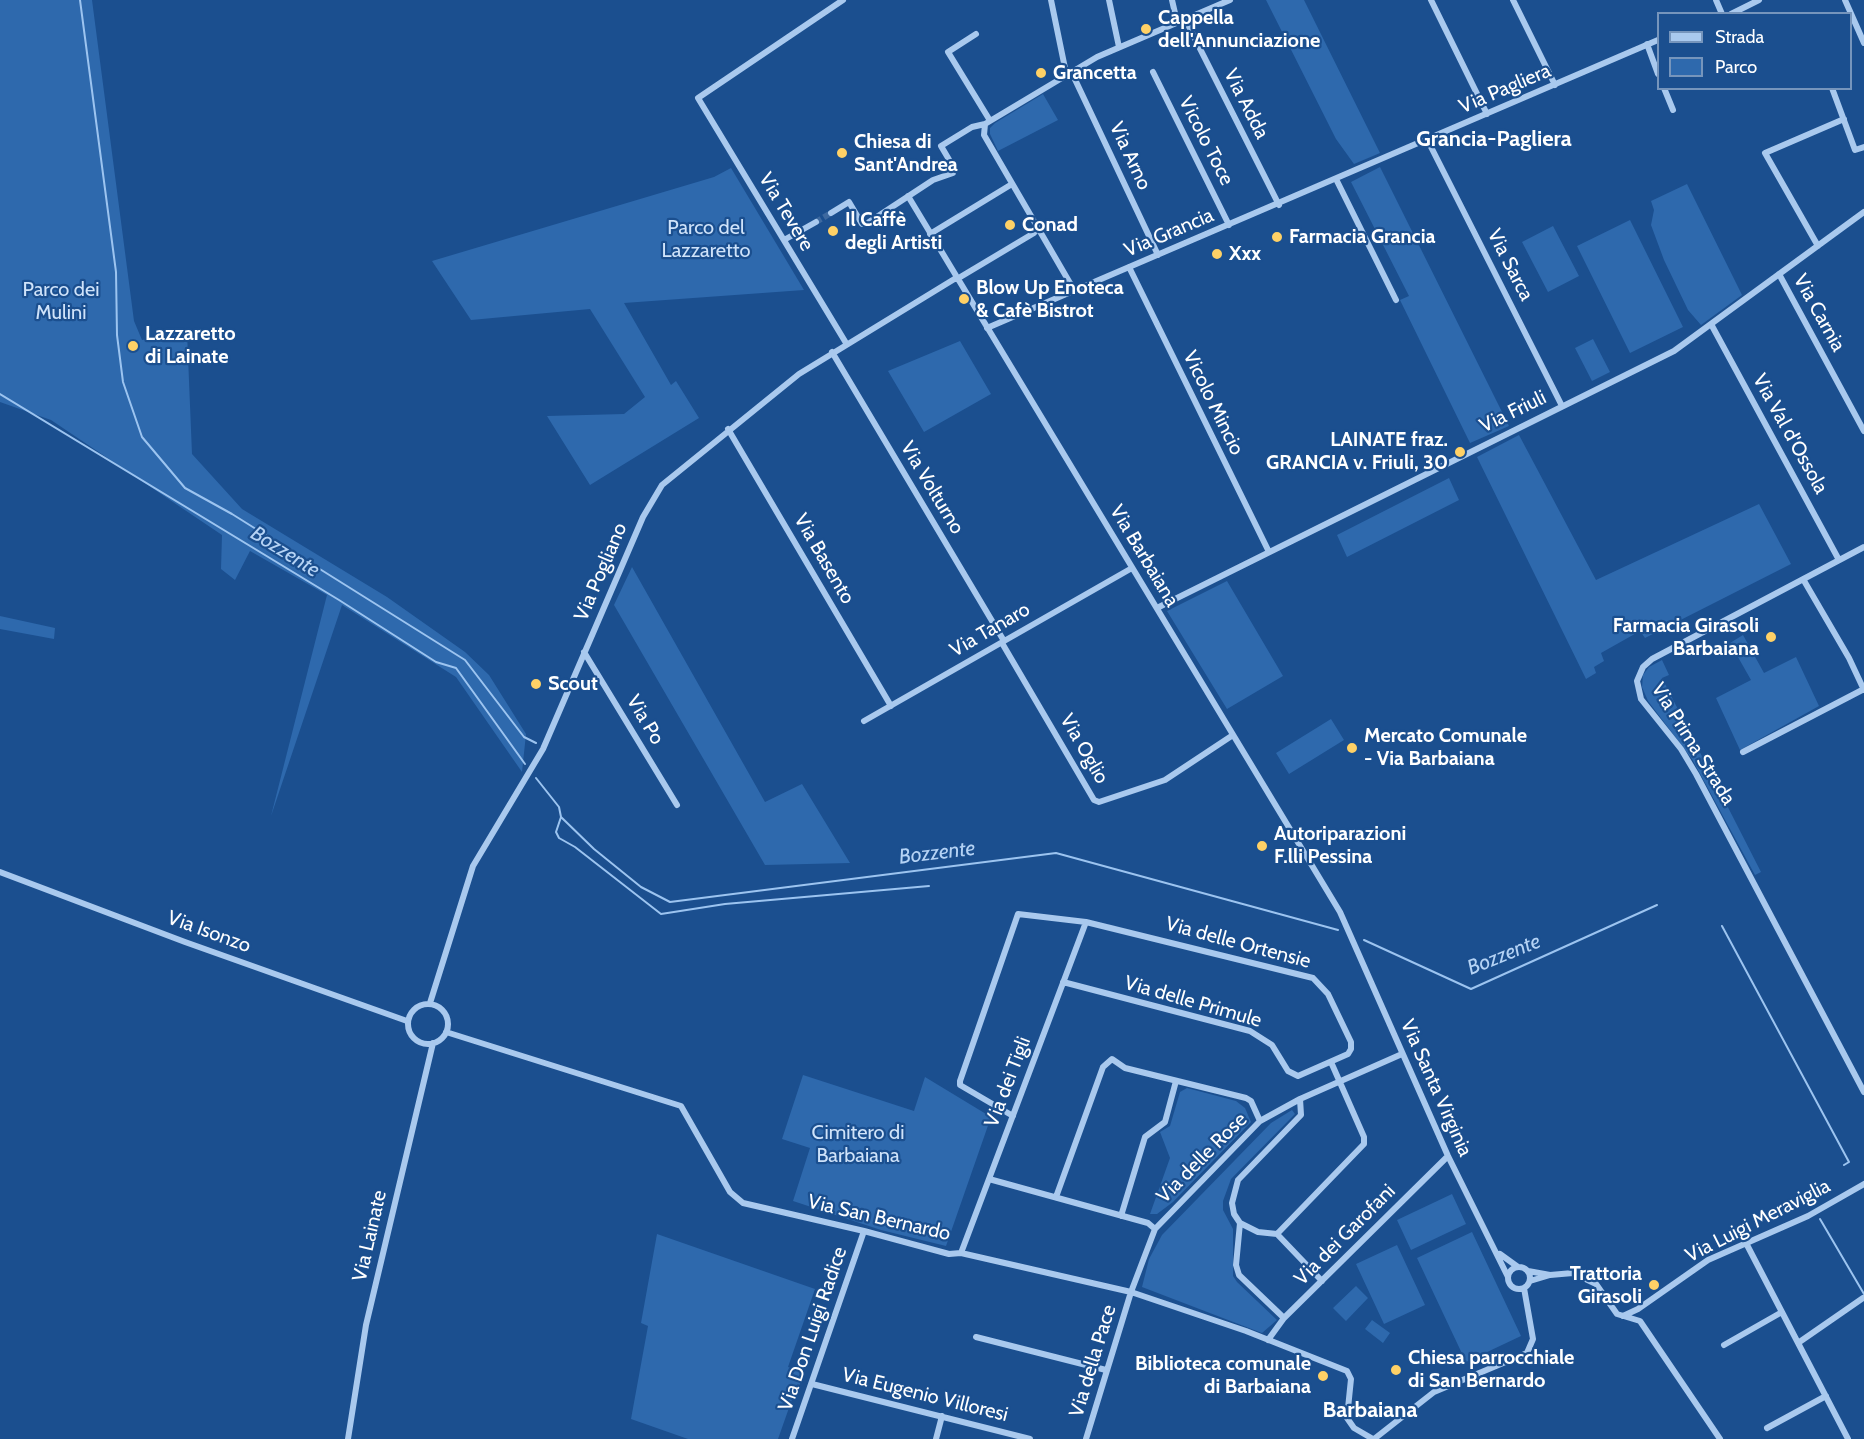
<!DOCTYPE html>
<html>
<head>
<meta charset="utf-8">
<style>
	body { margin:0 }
	#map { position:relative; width:1864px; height:1439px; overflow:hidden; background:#1b4f8f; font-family:Cabin,sans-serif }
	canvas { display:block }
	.legend { position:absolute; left:1657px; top:12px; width:195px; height:78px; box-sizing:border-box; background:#1b4f8f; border:2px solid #7695bc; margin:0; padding:8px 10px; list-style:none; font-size:18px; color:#fff }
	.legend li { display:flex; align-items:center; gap:12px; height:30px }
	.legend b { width:30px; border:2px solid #7695bc }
</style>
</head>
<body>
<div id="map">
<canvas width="1864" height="1439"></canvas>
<ul class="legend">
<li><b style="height:8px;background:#a9c9ee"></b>Strada</li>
<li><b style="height:16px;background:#2e69ad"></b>Parco</li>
</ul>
</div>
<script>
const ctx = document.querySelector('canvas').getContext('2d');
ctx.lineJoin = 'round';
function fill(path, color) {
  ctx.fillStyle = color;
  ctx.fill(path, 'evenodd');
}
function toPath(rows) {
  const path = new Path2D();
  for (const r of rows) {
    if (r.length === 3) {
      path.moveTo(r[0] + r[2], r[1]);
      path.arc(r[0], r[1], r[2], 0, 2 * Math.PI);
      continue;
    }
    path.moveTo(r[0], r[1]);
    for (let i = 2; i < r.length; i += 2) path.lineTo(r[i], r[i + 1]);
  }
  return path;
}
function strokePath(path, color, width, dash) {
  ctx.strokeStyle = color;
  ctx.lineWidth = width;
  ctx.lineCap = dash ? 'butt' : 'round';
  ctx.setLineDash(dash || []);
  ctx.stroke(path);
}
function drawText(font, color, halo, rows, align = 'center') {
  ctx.font = font + ' Cabin,sans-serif';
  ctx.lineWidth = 4.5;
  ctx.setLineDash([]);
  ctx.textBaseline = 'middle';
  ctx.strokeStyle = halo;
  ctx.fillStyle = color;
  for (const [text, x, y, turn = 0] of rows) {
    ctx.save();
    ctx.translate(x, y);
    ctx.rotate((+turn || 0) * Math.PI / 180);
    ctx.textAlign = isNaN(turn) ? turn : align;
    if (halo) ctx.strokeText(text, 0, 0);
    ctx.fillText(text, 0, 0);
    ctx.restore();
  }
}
fill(toPath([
	[0,0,92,0,134,321,142,340,187,332,192,454,242,509,387,597,465,652,489,675,526,734,522,772,456,677,342,605,271,816,327,595,250,551,235,580,221,569,222,535,51,420,0,402],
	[1266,0,1304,0,1380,153,1354,164,1336,139],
	[1043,94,1058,120,998,151,990,134,990,128,995,123],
	[1380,167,1509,426,1470,443,1400,300,1409,296,1351,182],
	[731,168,804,290,624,303,671,385,676,381,699,418,590,485,547,416,624,414,645,397,590,309,471,320,432,261,714,177],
	[1687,184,1742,295,1701,325,1688,310,1664,260,1651,225,1654,210,1651,201],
	[1630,220,1683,327,1630,353,1577,246],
	[1553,226,1579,276,1548,292,1522,242],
	[1593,339,1610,372,1592,381,1575,348],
	[960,341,991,394,924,432,888,371],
	[1519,435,1596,580,1759,504,1791,564,1645,638,1640,631,1601,653,1604,661,1594,667,1596,673,1586,679,1477,457],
	[1449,478,1459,500,1347,557,1337,535],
	[632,567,765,802,802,784,850,863,765,865,614,605],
	[1227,581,1283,676,1227,709,1167,611],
	[0,616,55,628,54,639,0,629],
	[1743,635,1764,673,1796,657,1819,706,1740,750,1716,698,1751,680,1730,643],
	[1662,660,1669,675,1662,678,1761,872,1755,875,1692,759,1648,701,1642,687,1643,675,1649,667],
	[1331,719,1344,740,1289,774,1276,753],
	[803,1075,914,1111,925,1077,991,1117,946,1246,881,1230,793,1201,810,1148,782,1139],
	[1187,1088,1236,1101,1245,1108,1251,1122,1173,1202,1157,1214,1150,1214,1170,1158,1160,1132,1170,1126,1180,1092],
	[1292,1110,1295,1114,1231,1179,1223,1201,1223,1210,1233,1229,1233,1276,1237,1282,1277,1320,1262,1333,1142,1287,1149,1259,1162,1235,1271,1123],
	[1452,1194,1466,1224,1411,1250,1397,1220],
	[1472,1232,1521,1336,1466,1362,1417,1258],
	[657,1234,815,1289,788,1367,805,1373,798,1388,796,1388,778,1439,688,1439,631,1419,648,1326,641,1323],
	[1397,1245,1425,1305,1384,1324,1356,1264],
	[1356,1286,1368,1298,1346,1321,1333,1308],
	[1372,1320,1390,1333,1383,1343,1365,1329]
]), '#2e69ad');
strokePath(toPath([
	[80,0,116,272,117,335,123,382,142,437,185,488,232,514,465,660,524,737,536,743],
	[0,394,339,600,436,662,456,668,525,764],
	[536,778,559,807,561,817,594,849,641,887,670,902,1056,853,1338,930],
	[561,817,556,832,559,838,575,847,661,914,725,904,929,886],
	[1722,926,1849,1162,1844,1165],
	[1364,940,1471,989,1657,905],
	[1820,1219,1864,1294]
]), '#9cc4f0', 2);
strokePath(toPath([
	[816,222,831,213]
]), '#3d69a0', 6, [6, 3]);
strokePath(toPath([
	[843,0,698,98,846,343],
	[1051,0,1066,73],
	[1109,0,1119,47],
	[1172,0,1177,22],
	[1431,0,1487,114],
	[1513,0,1555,85],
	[1716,0,1722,14],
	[1845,0,1864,43],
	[1731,14,1759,0],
	[1185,19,1279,205],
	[976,34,948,52,989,119],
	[1647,44,1658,74],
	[1071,71,1158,255],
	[1153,72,1229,225],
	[1664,88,1673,110],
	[1832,88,1855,150,1864,147],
	[985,124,1097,57,1230,0],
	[985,124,984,135,1074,290],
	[1427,139,1562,406],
	[1336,179,1396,300],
	[908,196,1340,912,1448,1156,1508,1277],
	[831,213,849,202,862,224,866,224,933,180,953,173,954,168,941,146,972,127,985,124],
	[930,234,1012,184],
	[784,240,816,222],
	[1818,246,1765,153,1844,119],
	[1129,267,1269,552],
	[1779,274,1864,431],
	[957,279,1034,233,1037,228],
	[1711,324,1839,560],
	[987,328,1658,40],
	[832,352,1004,641],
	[728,429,891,706],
	[1864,547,1652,659,1643,667,1637,681,1641,699,1681,749,1696,774,1864,1092],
	[1803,579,1849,658,1864,690],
	[1157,608,1674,351,1864,212],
	[1002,643,1094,800,1099,802,1165,780,1233,735],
	[584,652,677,805],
	[864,721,1132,568],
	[1743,752,1864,689],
	[0,872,185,942,407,1021],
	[430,1003,473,866,543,749,643,517,662,485,799,374,956,278],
	[428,1024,20],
	[446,1032,681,1106,730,1192,743,1203,864,1231,949,1254,961,1253,1131,1292,1246,1331,1347,1371,1351,1379,1347,1418,1354,1428,1373,1439],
	[1300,1099,1301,1115,1238,1180,1232,1203,1234,1214,1240,1223,1258,1232,1277,1234,1322,1281],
	[1013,1116,960,1085,960,1081,1018,914,1086,922,1313,978,1328,994,1351,1042,1351,1049,1348,1054,1298,1076,1288,1071,1272,1045,1250,1031,1063,982],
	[989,1179,1148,1223,1155,1229],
	[1056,1197,1103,1067,1112,1059,1125,1068,1246,1098,1251,1101,1260,1121],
	[1121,1216,1145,1137,1165,1122,1176,1081],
	[1240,1223,1236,1265,1239,1275,1284,1318],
	[1277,1234,1364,1144,1364,1137,1331,1062],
	[1746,1243,1848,1439],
	[961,1253,1086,922],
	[1500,1254,1518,1267],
	[1519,1278,11],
	[1528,1271,1550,1275],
	[1530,1281,1550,1275,1573,1273,1596,1284,1617,1314,1640,1321,1720,1439],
	[1623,1316,1638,1309,1708,1260,1808,1216,1864,1184],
	[976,1337,1106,1370],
	[1268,1340,1284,1318,1448,1156],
	[1798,1343,1863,1298],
	[1724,1345,1782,1312],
	[812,1384,1030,1439],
	[1767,1428,1826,1396],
	[348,1439,366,1325,433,1043],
	[792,1439,864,1231],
	[936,1439,942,1416],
	[1086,1439,1131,1292,1155,1229,1260,1121,1300,1099,1402,1054],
	[1374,1439,1434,1392,1527,1353,1533,1339,1524,1288]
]), '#a9c9ee', 6);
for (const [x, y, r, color] of [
	[1146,29,6,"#ffd166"],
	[1041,73,6,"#ffd166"],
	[842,153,6,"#ffd166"],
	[1010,225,6,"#ffd166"],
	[833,231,6,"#ffd166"],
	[1277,237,6,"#ffd166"],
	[1217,254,6,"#ffd166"],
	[964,299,6,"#ffd166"],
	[133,346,6,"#ffd166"],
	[1460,452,6,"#ffd166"],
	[1771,637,6,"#ffd166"],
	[536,684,6,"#ffd166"],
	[1352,748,6,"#ffd166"],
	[1262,846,6,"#ffd166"],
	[1654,1285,6,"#ffd166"],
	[1396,1370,6,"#ffd166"],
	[1323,1376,6,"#ffd166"]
]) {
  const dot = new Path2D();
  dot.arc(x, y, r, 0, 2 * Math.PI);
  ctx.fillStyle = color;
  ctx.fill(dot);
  strokePath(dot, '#1b4f8f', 2);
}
drawText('bold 20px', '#fff', '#1b4f8f', [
	["Cappella",1158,18],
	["dell'Annunciazione",1158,41],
	["Grancetta",1053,73],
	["Chiesa di",854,142],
	["Sant'Andrea",854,165],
	["Il Caffè",845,220],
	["degli Artisti",845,243],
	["Conad",1022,225],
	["Farmacia Grancia",1289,237],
	["Xxx",1229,254],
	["Blow Up Enoteca",976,288],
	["& Cafè Bistrot",976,311],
	["Lazzaretto",145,334],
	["di Lainate",145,357],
	["LAINATE fraz.",1448,440,"right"],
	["GRANCIA v. Friuli, 30",1448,463,"right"],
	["Farmacia Girasoli",1759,626,"right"],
	["Barbaiana",1759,649,"right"],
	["Scout",548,684],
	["Mercato Comunale",1364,736],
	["- Via Barbaiana",1364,759],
	["Autoriparazioni",1274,834],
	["F.lli Pessina",1274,857],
	["Trattoria",1642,1274,"right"],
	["Girasoli",1642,1297,"right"],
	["Chiesa parrocchiale",1408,1358],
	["di San Bernardo",1408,1381],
	["Biblioteca comunale",1311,1364,"right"],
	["di Barbaiana",1311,1387,"right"]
], 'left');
drawText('20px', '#fff', '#1b4f8f', [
	["Via Pagliera",1505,89,-23],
	["Via Adda",1246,104,63],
	["Vicolo Toce",1206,141,63],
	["Via Arno",1130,156,65],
	["Via Tevere",786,212,59],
	["Via Grancia",1169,233,-23],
	["Via Sarca",1510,265,63],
	["Via Carnia",1819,313,61],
	["Vicolo Mincio",1213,403,64],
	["Via Friuli",1513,412,-26],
	["Via Val d'Ossola",1790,434,61],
	["Via Volturno",932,488,59],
	["Via Barbaiana",1144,556,59],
	["Via Basento",824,559,60],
	["Via Pogliano",601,572,-67],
	["Via Tanaro",990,630,-30],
	["Via Po",645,720,59],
	["Via Prima Strada",1693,744,58],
	["Via Oglio",1084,749,60],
	["Via Isonzo",209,932,20],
	["Via delle Ortensie",1238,943,15],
	["Via delle Primule",1193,1002,16],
	["Via dei Tigli",1008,1082,-69],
	["Via Santa Virginia",1436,1088,66],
	["Via delle Rose",1202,1158,-45],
	["Via San Bernardo",879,1218,13],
	["Via Luigi Meraviglia",1758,1221,-27],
	["Via dei Garofani",1345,1235,-45],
	["Via Lainate",370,1236,-77],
	["Via Don Luigi Radice",813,1329,-71],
	["Via della Pace",1093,1361,-73],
	["Via Eugenio Villoresi",925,1395,14]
]);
drawText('20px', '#cfe3fa', '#1b4f8f', [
	["Parco del",706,228],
	["Lazzaretto",706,251],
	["Parco dei",61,290],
	["Mulini",61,313],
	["Cimitero di",858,1133],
	["Barbaiana",858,1156]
]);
drawText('italic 21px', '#b5d3f5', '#1b4f8f', [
	["Bozzente",285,552,32],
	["Bozzente",937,853,-7],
	["Bozzente",1504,955,-22]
]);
drawText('bold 22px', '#fff', '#1b4f8f', [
	["Grancia-Pagliera",1494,140],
	["Barbaiana",1370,1411]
]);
</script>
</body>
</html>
